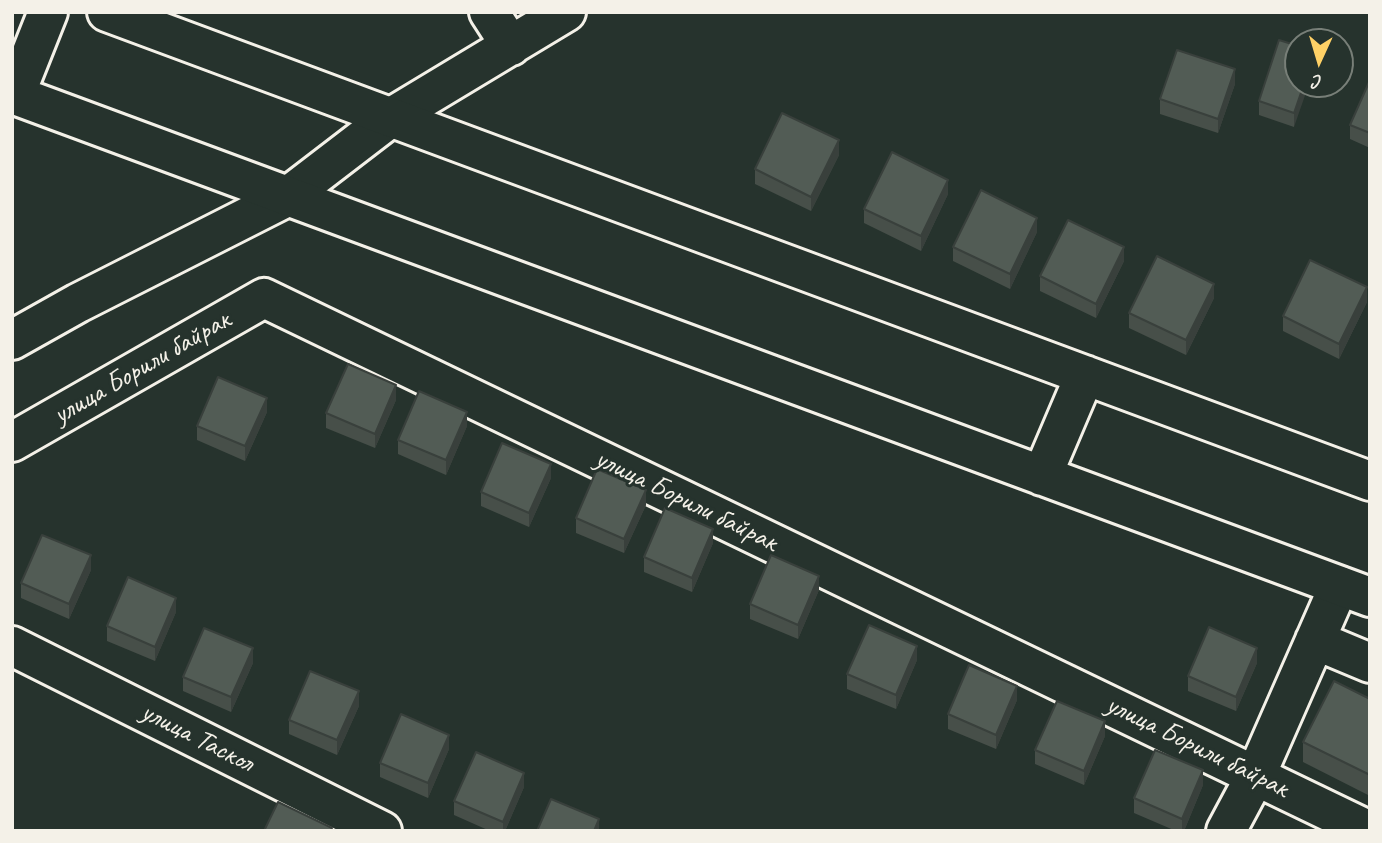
<!DOCTYPE html>
<html>
<head>
<meta charset="utf-8">
<style>
	body { margin:0 }
	#map { position:relative; width:1382px; height:843px; overflow:hidden; background:#26332d; font-family:Caveat,sans-serif }
	canvas { display:block }
	.frame { position:absolute; inset:0; border:14px solid #f4f1e8; pointer-events:none }
	.north { position:absolute; left:1284px; top:28px; width:70px; height:70px; box-sizing:border-box; background:#26332d; border:2px solid #787f78; border-radius:50%; rotate:184deg; font-size:19px; font-weight:700; line-height:28px; text-align:center; color:#f4f1e8 }
	.north::after { content:''; display:block; margin:auto; width:24px; height:32px; background:#ffd166; clip-path:polygon(50% 0,100% 100%,50% 72%,0 100%) }
</style>
</head>
<body>
<div id="map">
<canvas width="1382" height="843"></canvas>
<div class="frame"></div>
<div class="north">С</div>
</div>
<script>
const ctx = document.querySelector('canvas').getContext('2d');
ctx.lineJoin = 'round';
function toPath(rows) {
  const path = new Path2D();
  for (const r of rows) {
    path.moveTo(r[0], r[1]);
    for (let i = 2; i < r.length; i += 2) path.lineTo(r[i], r[i + 1]);
  }
  return path;
}
function strokePath(path, color, width, dash) {
  ctx.strokeStyle = color;
  ctx.lineWidth = width;
  ctx.lineCap = dash ? 'butt' : 'round';
  ctx.setLineDash(dash || []);
  ctx.stroke(path);
}
function fill(path, color) {
  ctx.fillStyle = color;
  ctx.fill(path, 'evenodd');
}
function drawText(font, color, halo, rows, align = 'center') {
  ctx.font = font + ' Caveat,sans-serif';
  ctx.lineWidth = 6;
  ctx.setLineDash([]);
  ctx.textBaseline = 'middle';
  ctx.strokeStyle = halo;
  ctx.fillStyle = color;
  for (const [text, x, y, turn = 0] of rows) {
    ctx.save();
    ctx.translate(x, y);
    ctx.rotate((+turn || 0) * Math.PI / 180);
    ctx.textAlign = isNaN(turn) ? turn : align;
    if (halo) ctx.strokeText(text, 0, 0);
    ctx.fillText(text, 0, 0);
    ctx.restore();
  }
}
const minor = toPath([
	[489,12,511,46],
	[12,340,78,303,287,197,390,118,566,12],
	[12,442,264,298,1370,831],
	[1315,640,1370,663],
	[12,646,382,831],
	[1226,831,1256,775,1339,586]
]);
const major = toPath([
	[107,12,1370,481],
	[12,94,1370,597],
	[15,95,48,12],
	[1042,476,1085,375]
]);
strokePath(minor, '#f4f1e8', 44);
strokePath(major, '#f4f1e8', 44);
strokePath(minor, '#26332d', 38);
strokePath(major, '#26332d', 38);
fill(toPath([
	[1298,46,1294,127,1259,115,1259,101],
	[1370,80,1370,148,1350,139,1350,125],
	[1235,84,1218,133,1160,114,1160,99],
	[839,155,811,211,755,184,755,169],
	[948,194,921,251,864,223,864,209],
	[1037,232,1010,289,953,261,953,247],
	[1124,261,1096,318,1040,291,1040,276],
	[1214,298,1186,355,1129,328,1129,313],
	[1367,302,1339,359,1283,331,1283,316],
	[396,400,375,448,326,428,326,413],
	[267,412,245,461,197,440,197,426],
	[467,426,446,475,398,454,398,440],
	[551,478,529,527,481,506,481,492],
	[646,505,624,553,576,533,576,518],
	[713,543,692,592,644,572,644,557],
	[91,570,69,619,21,598,21,583],
	[819,590,798,639,750,619,750,604],
	[176,612,155,661,107,641,107,626],
	[917,660,896,709,847,689,847,674],
	[253,663,231,712,183,691,183,677],
	[1257,663,1236,711,1188,691,1188,676],
	[1370,699,1370,796,1303,762,1303,742],
	[1017,700,996,749,948,729,948,714],
	[359,706,337,755,289,734,289,720],
	[1105,736,1084,785,1035,764,1035,750],
	[449,749,428,798,380,777,380,763],
	[1203,785,1184,831,1176,831,1134,813,1134,798],
	[524,787,505,831,490,831,454,815,454,801]
]), '#474f49');
fill(toPath([
	[1235,69,1235,84,1218,133,1218,119],
	[1304,84,1309,84,1294,127,1294,113],
	[839,140,839,155,811,211,811,197],
	[948,180,948,194,921,251,921,236],
	[1037,218,1037,232,1010,289,1010,274],
	[1124,247,1124,261,1096,318,1096,304],
	[1214,284,1214,298,1186,355,1186,340],
	[1367,287,1367,302,1339,359,1339,344],
	[396,385,396,400,375,448,375,434],
	[267,398,267,412,245,461,245,446],
	[467,412,467,426,446,475,446,460],
	[551,464,551,478,529,527,529,513],
	[646,490,646,505,624,553,624,539],
	[713,529,713,543,692,592,692,578],
	[91,555,91,570,69,619,69,604],
	[819,576,819,590,798,639,798,625],
	[176,598,176,612,155,661,155,647],
	[917,646,917,660,896,709,896,695],
	[253,648,253,663,231,712,231,697],
	[1257,648,1257,663,1236,711,1236,697],
	[1017,686,1017,700,996,749,996,735],
	[359,691,359,706,337,755,337,740],
	[1105,721,1105,736,1084,785,1084,771],
	[449,735,449,749,428,798,428,783],
	[1203,770,1203,785,1184,831,1182,831,1182,819],
	[524,773,524,787,505,831,503,831,503,822],
	[599,819,599,831,594,831]
]), '#39403c');
const building = toPath([
	[1279,40,1298,46,1298,84,1304,84,1294,113,1259,101,1279,40],
	[1177,50,1235,69,1218,119,1160,99,1177,50],
	[1370,80,1370,133,1350,125,1370,80],
	[782,113,839,140,811,197,755,169,782,113],
	[892,152,948,180,921,236,864,209,892,152],
	[981,190,1037,218,1010,274,953,247,981,190],
	[1068,220,1124,247,1096,304,1040,276,1068,220],
	[1157,256,1214,284,1186,340,1129,313,1157,256],
	[1310,260,1367,287,1339,344,1283,316,1310,260],
	[348,364,396,385,375,434,326,413,348,364],
	[218,377,267,398,245,446,197,426,218,377],
	[419,391,467,412,446,460,398,440,419,391],
	[502,443,551,464,529,513,481,492,502,443],
	[597,469,646,490,624,539,576,518,597,469],
	[665,508,713,529,692,578,644,557,665,508],
	[42,535,91,555,69,604,21,583,42,535],
	[771,555,819,576,798,625,750,604,771,555],
	[128,577,176,598,155,647,107,626,128,577],
	[869,625,917,646,896,695,847,674,869,625],
	[1209,627,1257,648,1236,697,1188,676,1209,627],
	[204,628,253,648,231,697,183,677,204,628],
	[969,665,1017,686,996,735,948,714,969,665],
	[310,671,359,691,337,740,289,720,310,671],
	[1334,681,1370,699,1370,775,1303,742,1334,681],
	[1057,701,1105,721,1084,771,1035,750,1057,701],
	[401,714,449,735,428,783,380,763,401,714],
	[1155,750,1203,770,1182,819,1134,798,1155,750],
	[476,752,524,773,503,822,454,801,476,752],
	[551,799,599,819,594,831,537,831,551,799],
	[278,802,332,828,331,831,264,831,278,802]
]);
fill(building, '#525c55');
strokePath(building, '#39403c', 2);
drawText('28px', '#f4f1e8', '#26332d', [
	["улица Борили байрак",142,368,-30],
	["улица Борили байрак",686,501,26],
	["улица Таскол",197,738,27],
	["улица Борили байрак",1197,747,26]
]);
</script>
</body>
</html>
